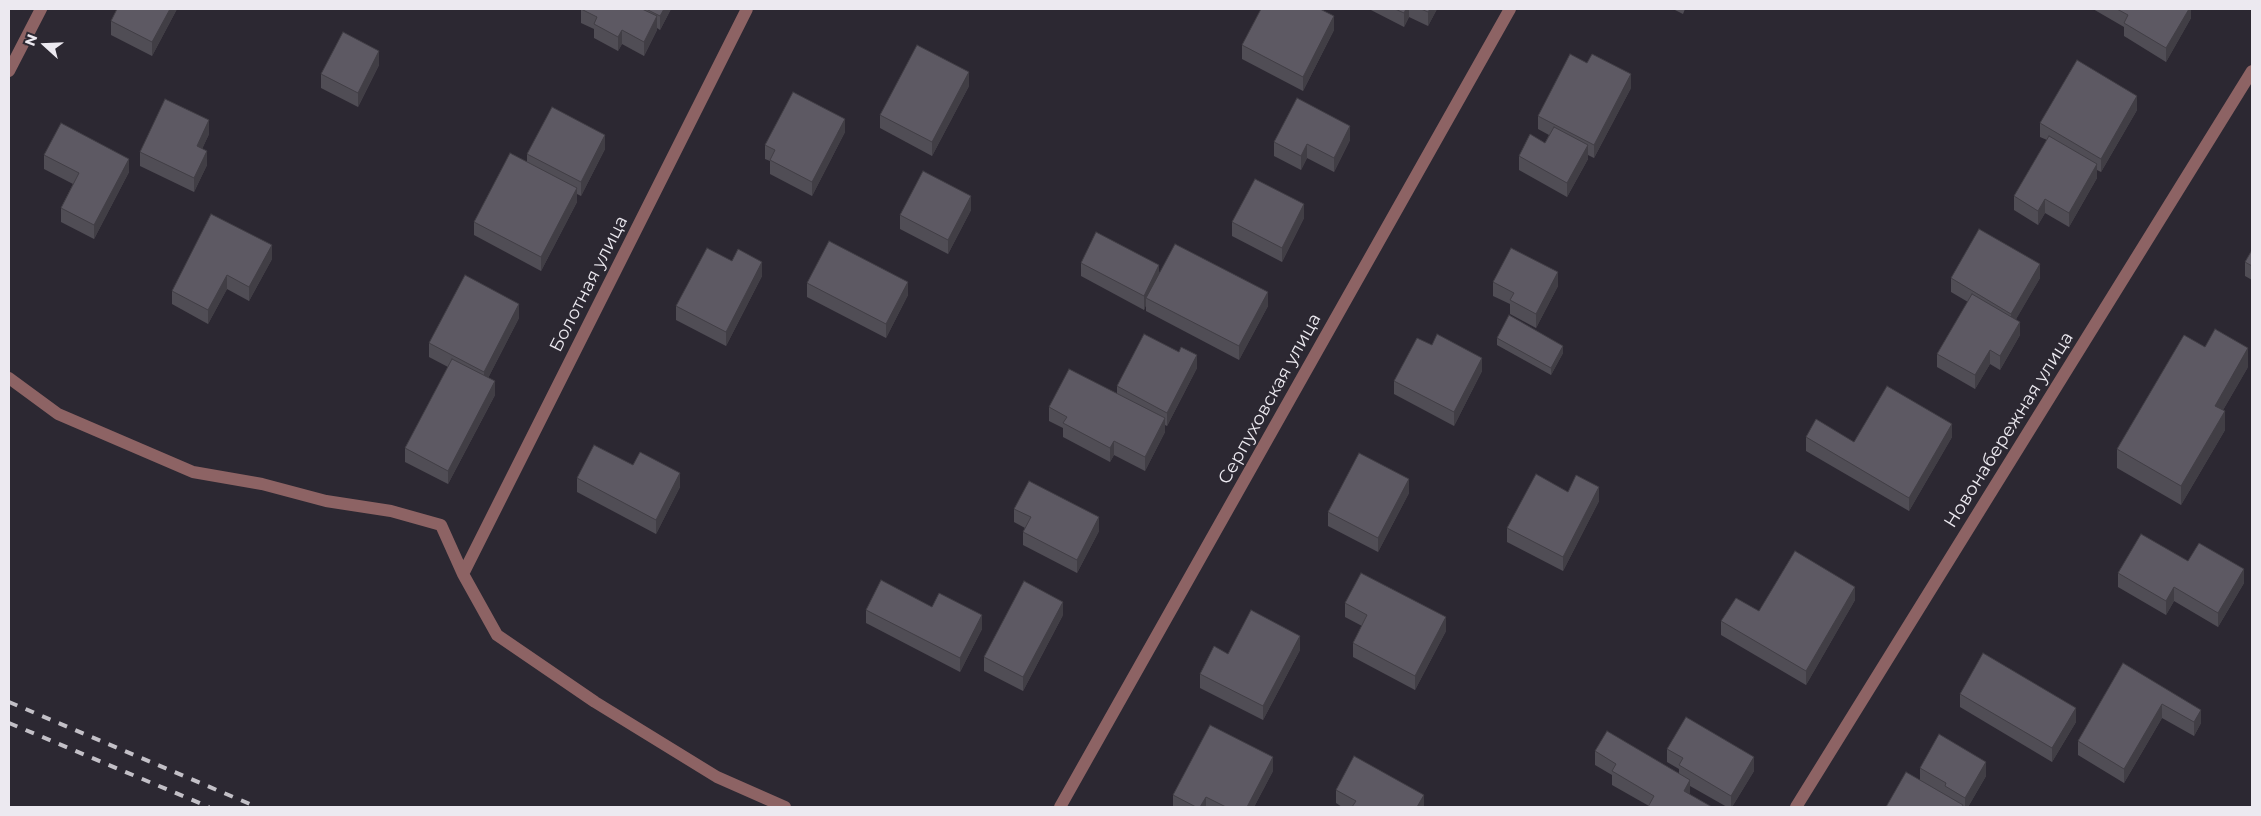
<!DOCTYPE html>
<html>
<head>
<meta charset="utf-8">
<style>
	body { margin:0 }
	#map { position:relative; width:2261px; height:816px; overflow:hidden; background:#2c2832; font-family:Montserrat,sans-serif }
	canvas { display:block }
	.frame { position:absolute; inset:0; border:10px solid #ece9f0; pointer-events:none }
	.north { position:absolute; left:20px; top:20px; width:50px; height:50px; -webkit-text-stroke:4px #2c2832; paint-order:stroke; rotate:290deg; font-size:14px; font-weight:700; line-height:20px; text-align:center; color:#ece9f0 }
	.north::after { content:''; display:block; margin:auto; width:18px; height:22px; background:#ece9f0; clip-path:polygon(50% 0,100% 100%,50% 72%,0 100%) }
</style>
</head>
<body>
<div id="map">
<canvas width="2261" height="816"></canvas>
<div class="frame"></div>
<div class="north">N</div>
</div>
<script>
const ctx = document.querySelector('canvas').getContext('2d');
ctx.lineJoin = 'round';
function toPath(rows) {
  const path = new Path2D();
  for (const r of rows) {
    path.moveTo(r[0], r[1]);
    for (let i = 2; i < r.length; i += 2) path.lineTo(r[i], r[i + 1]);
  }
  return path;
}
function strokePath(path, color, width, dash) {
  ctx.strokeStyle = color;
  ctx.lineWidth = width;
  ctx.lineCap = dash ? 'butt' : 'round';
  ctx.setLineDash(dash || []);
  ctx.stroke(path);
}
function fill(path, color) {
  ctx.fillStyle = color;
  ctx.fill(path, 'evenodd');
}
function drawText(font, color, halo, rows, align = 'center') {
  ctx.font = font + ' Montserrat,sans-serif';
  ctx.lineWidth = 4;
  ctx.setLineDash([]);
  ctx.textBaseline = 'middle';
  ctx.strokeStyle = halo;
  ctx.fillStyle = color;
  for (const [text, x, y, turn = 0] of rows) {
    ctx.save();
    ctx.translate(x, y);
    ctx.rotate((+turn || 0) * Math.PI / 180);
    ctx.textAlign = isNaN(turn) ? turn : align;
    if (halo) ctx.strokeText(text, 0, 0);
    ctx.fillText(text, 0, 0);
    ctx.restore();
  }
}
strokePath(toPath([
	[9,71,41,9],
	[9,378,58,414,193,472,262,484,326,501,391,511,441,525,463,574,497,635,595,702,717,777,785,807],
	[463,574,747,9],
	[1060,807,1510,9],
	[1796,807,2252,71]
]), '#8d6364', 12);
strokePath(toPath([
	[9,702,257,807],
	[9,723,209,807]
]), '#c3c0c7', 4, [9, 9]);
fill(toPath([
	[117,9,177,9,152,56,111,35,111,21],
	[581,9,671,9,660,30,657,28,657,30,644,56,622,44,618,51,594,38,594,29,581,23],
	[1369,9,1437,9,1428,26,1409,17,1404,27],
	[1673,9,1685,9,1683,14],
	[2093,9,2191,9,2191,18,2166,62,2124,36,2124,27],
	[1334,30,1303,91,1242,59,1242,45],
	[379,65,358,107,321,88,321,74],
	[969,86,932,156,880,128,880,115],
	[1631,88,1594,158,1588,155,1588,159,1567,197,1519,170,1519,156,1545,143,1549,135,1538,129,1538,116],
	[2137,110,2101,172,2097,170,2097,178,2069,227,2045,213,2038,225,2014,210,2014,196,2047,140,2040,137,2040,123],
	[845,132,812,196,770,174,770,161,765,159,765,145],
	[209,134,202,149,207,165,194,192,140,166,140,152],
	[1350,140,1334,172,1307,158,1301,170,1274,156,1274,142],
	[605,149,581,196,577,194,577,202,541,271,474,235,474,222,527,162,527,154],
	[44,155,129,172,94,239,61,222,61,208,73,184,44,169],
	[971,210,948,254,900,229,900,215],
	[1304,218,1282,262,1232,236,1232,222],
	[2252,250,2252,280,2245,276,2245,262],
	[272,259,249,301,227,289,208,324,172,304,172,291],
	[732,261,762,276,726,346,676,320,676,306],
	[1081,263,1159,272,1268,306,1239,360,1146,311,1146,305,1144,310,1081,276],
	[1951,278,2040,278,2016,319,2020,335,2000,370,1990,364,1975,389,1937,367,1937,354,1968,302,1951,292],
	[1493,282,1558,286,1536,328,1510,314,1510,304,1493,296],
	[807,283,908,295,886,338,807,297],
	[519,318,488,378,495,395,448,484,405,462,405,448,448,367,429,357,429,343],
	[1497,338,1563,353,1551,375,1497,345],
	[1432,345,1482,371,1454,426,1394,394,1394,381],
	[2248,367,2223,410,2225,430,2181,505,2117,468,2117,449],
	[1197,368,1167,426,1165,425,1165,432,1145,471,1114,455,1110,462,1063,437,1063,428,1049,421,1049,407,1117,393,1117,386],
	[1806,437,1854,442,1952,437,1909,511,1806,451],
	[633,465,680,487,656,534,577,492,577,478],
	[1568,492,1599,501,1563,571,1507,542,1507,528],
	[1409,493,1378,552,1328,526,1328,512],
	[1014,509,1099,531,1077,573,1023,545,1023,532,1025,528,1014,522],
	[2188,561,2244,583,2218,627,2174,601,2166,615,2118,587,2118,573],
	[1855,600,1806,685,1721,635,1721,621,1759,611],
	[1345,603,1446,631,1415,690,1353,657,1353,643,1362,626,1345,617],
	[932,607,982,629,960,672,866,623,866,610],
	[1063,615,1023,691,984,671,984,657],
	[1300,650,1263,720,1200,688,1200,674,1228,654],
	[2123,663,2201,723,2194,736,2162,718,2124,783,2078,755,2078,741],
	[1960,694,2076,722,2052,762,1960,707],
	[1667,749,1754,771,1732,807,1727,807,1690,786,1689,794,1649,806,1612,785,1612,775,1595,765,1595,751,1679,773,1679,769,1667,762],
	[1920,768,1986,776,1968,807,1886,807,1920,780],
	[1273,771,1254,807,1173,807,1173,795],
	[1336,790,1424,807,1342,807,1336,803]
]), '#504d55');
fill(toPath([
	[170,9,177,9,152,56,152,42],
	[664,9,671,9,660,30,660,16],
	[1406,9,1409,9,1409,17,1404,27,1404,13],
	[1430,9,1437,9,1428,26,1428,12],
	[2189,9,2191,9,2191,18,2166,62,2166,48],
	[657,16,657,30,644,56,644,42],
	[1334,16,1334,30,1303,91,1303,77],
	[622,30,622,44,618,51,618,37],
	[379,51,379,65,358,107,358,93],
	[969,72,969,86,932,156,932,142],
	[1631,74,1631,88,1594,158,1594,145],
	[2137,96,2137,110,2101,172,2101,159],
	[845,119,845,132,812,196,812,182],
	[209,120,209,134,197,160,197,146],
	[1350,126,1350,140,1334,172,1334,158],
	[605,135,605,149,581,196,581,182],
	[1307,144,1307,158,1301,170,1301,156],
	[1588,145,1588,159,1567,197,1567,183],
	[207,151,207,165,194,192,194,178],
	[129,159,129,172,94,239,94,225],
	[2097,164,2097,178,2069,227,2069,213],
	[577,188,577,202,541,271,541,257],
	[971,196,971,210,948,254,948,240],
	[2045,199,2045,213,2038,225,2038,211],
	[1304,204,1304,218,1282,262,1282,248],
	[272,245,272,259,249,301,249,287],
	[762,262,762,276,726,346,726,332],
	[2040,264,2040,278,2011,328,2011,314],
	[1159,265,1159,279,1146,298,1146,305,1144,310,1144,296],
	[1558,272,1558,286,1536,328,1536,314],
	[227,275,227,289,208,324,208,310],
	[908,282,908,295,886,338,886,324],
	[1268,292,1268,306,1239,360,1239,346],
	[519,304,519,318,484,386,484,372],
	[2020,322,2020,335,2000,370,2000,356],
	[1563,346,1563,353,1551,375,1551,368],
	[2248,348,2248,367,2215,424,2215,406],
	[1990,350,1990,364,1975,389,1975,375],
	[1197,355,1197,368,1167,426,1167,413],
	[1482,358,1482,371,1454,426,1454,412],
	[495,381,495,395,448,484,448,471],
	[2225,411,2225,430,2181,505,2181,486],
	[1165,418,1165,432,1145,471,1145,457],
	[1952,424,1952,437,1909,511,1909,498],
	[1114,441,1114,455,1110,462,1110,448],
	[680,473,680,487,656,534,656,520],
	[1409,479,1409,493,1378,552,1378,538],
	[1599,487,1599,501,1563,571,1563,557],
	[1099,517,1099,531,1077,573,1077,560],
	[2244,569,2244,583,2218,627,2218,613],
	[1855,587,1855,600,1806,685,1806,671],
	[2174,587,2174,601,2166,615,2166,601],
	[1063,602,1063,615,1023,691,1023,677],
	[982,615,982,629,960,672,960,658],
	[1446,617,1446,631,1415,690,1415,676],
	[1300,636,1300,650,1263,720,1263,706],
	[2162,704,2162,718,2124,783,2124,769],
	[2076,708,2076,722,2052,762,2052,748],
	[2201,710,2201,723,2194,736,2194,722],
	[1273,757,1273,771,1254,807,1247,807],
	[1754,757,1754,771,1732,807,1731,807,1731,796],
	[1986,762,1986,776,1968,807,1965,807,1965,798],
	[1690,780,1690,793,1684,805,1684,791],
	[1424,795,1424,807,1417,807],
	[1206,797,1206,807,1200,807]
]), '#413e45');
const building = toPath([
	[117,9,170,9,152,42,111,21,117,9],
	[581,9,642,9,657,16,644,42,622,30,618,37,594,24,597,17,581,9],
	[646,9,664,9,660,16,646,9],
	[1261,9,1320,9,1334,16,1303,77,1242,45,1261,9],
	[1395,9,1406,9,1404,13,1395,9],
	[1421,9,1430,9,1428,12,1421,9],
	[2117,9,2189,9,2166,48,2124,23,2128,15,2117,9],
	[343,32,379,51,358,93,321,74,343,32],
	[917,45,969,72,932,142,880,115,917,45],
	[1570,54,1587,63,1592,54,1631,74,1594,145,1538,116,1570,54],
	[2077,60,2137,96,2101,159,2040,123,2077,60],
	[793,92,845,119,812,182,770,160,775,150,765,145,793,92],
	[1297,98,1350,126,1334,158,1307,144,1301,156,1274,142,1297,98],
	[165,99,209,120,197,146,207,151,194,178,140,152,165,99],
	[552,107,605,135,581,182,527,154,552,107],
	[61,123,129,159,94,225,61,208,79,173,44,155,61,123],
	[1554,127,1588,145,1567,183,1519,156,1530,134,1545,143,1554,127],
	[2049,136,2097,164,2069,213,2045,199,2038,211,2014,196,2049,136],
	[510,153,577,188,541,257,474,222,510,153],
	[923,171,971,196,948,240,900,215,923,171],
	[1255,179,1304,204,1282,248,1232,222,1255,179],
	[211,214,272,245,249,287,227,275,208,310,172,291,211,214],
	[1979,229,2040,264,2011,314,1951,278,1979,229],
	[1096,232,1159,265,1144,296,1081,263,1096,232],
	[829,241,908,282,886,324,807,283,829,241],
	[1175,244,1268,292,1239,346,1146,298,1175,244],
	[707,248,732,261,738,249,762,262,726,332,676,306,707,248],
	[1511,248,1558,272,1536,314,1510,300,1514,293,1493,282,1511,248],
	[2252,250,2252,266,2245,262,2252,250],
	[465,275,519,304,484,372,429,343,465,275],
	[1972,294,2020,322,2000,356,1990,350,1975,375,1937,354,1972,294],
	[1509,315,1563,346,1551,368,1497,338,1509,315],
	[2215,329,2248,348,2215,406,2225,411,2181,486,2117,449,2184,335,2205,347,2215,329],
	[1144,334,1179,352,1181,347,1197,355,1167,413,1117,386,1144,334],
	[1437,334,1482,358,1454,412,1394,381,1417,338,1432,345,1437,334],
	[452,359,495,381,448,471,405,448,452,359],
	[1069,369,1165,418,1145,457,1114,441,1110,448,1063,423,1067,417,1049,407,1069,369],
	[1887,386,1952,424,1909,498,1806,437,1816,419,1854,442,1887,386],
	[594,445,633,465,640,452,680,473,656,520,577,478,594,445],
	[1359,453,1409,479,1378,538,1328,512,1359,453],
	[1536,474,1568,492,1576,475,1599,487,1563,557,1507,528,1536,474],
	[1029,481,1099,517,1077,560,1023,532,1031,517,1014,509,1029,481],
	[2141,534,2188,561,2199,543,2244,569,2218,613,2174,587,2166,601,2118,573,2141,534],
	[1795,551,1855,587,1806,671,1721,621,1736,598,1759,611,1795,551],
	[1361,573,1446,617,1415,676,1353,643,1367,615,1345,603,1361,573],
	[881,580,932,607,939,593,982,615,960,658,866,610,881,580],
	[1024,581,1063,602,1023,677,984,657,1024,581],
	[1251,610,1300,636,1263,706,1200,674,1214,646,1228,654,1251,610],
	[1983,653,2076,708,2052,748,1960,694,1983,653],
	[2123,663,2201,710,2194,722,2162,704,2124,769,2078,741,2123,663],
	[1686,717,1754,757,1731,796,1679,765,1683,758,1667,749,1686,717],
	[1210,725,1273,757,1247,807,1226,807,1206,797,1200,807,1196,807,1173,795,1210,725],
	[1607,731,1690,780,1684,791,1712,807,1648,807,1654,796,1612,771,1616,764,1595,751,1607,731],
	[1939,734,1986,762,1965,798,1945,786,1946,783,1920,768,1939,734],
	[1354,756,1424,795,1417,807,1352,807,1356,801,1336,790,1354,756],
	[1906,772,1963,805,1962,807,1886,807,1906,772]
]);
fill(building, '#5d5963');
strokePath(building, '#413e45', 1);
drawText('18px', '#ece9f0', '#2c2832', [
	["Болотная улица",589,284,-63],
	["Серпуховская улица",1270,399,-61],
	["Новонабережная улица",2009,430,-58]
]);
</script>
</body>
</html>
